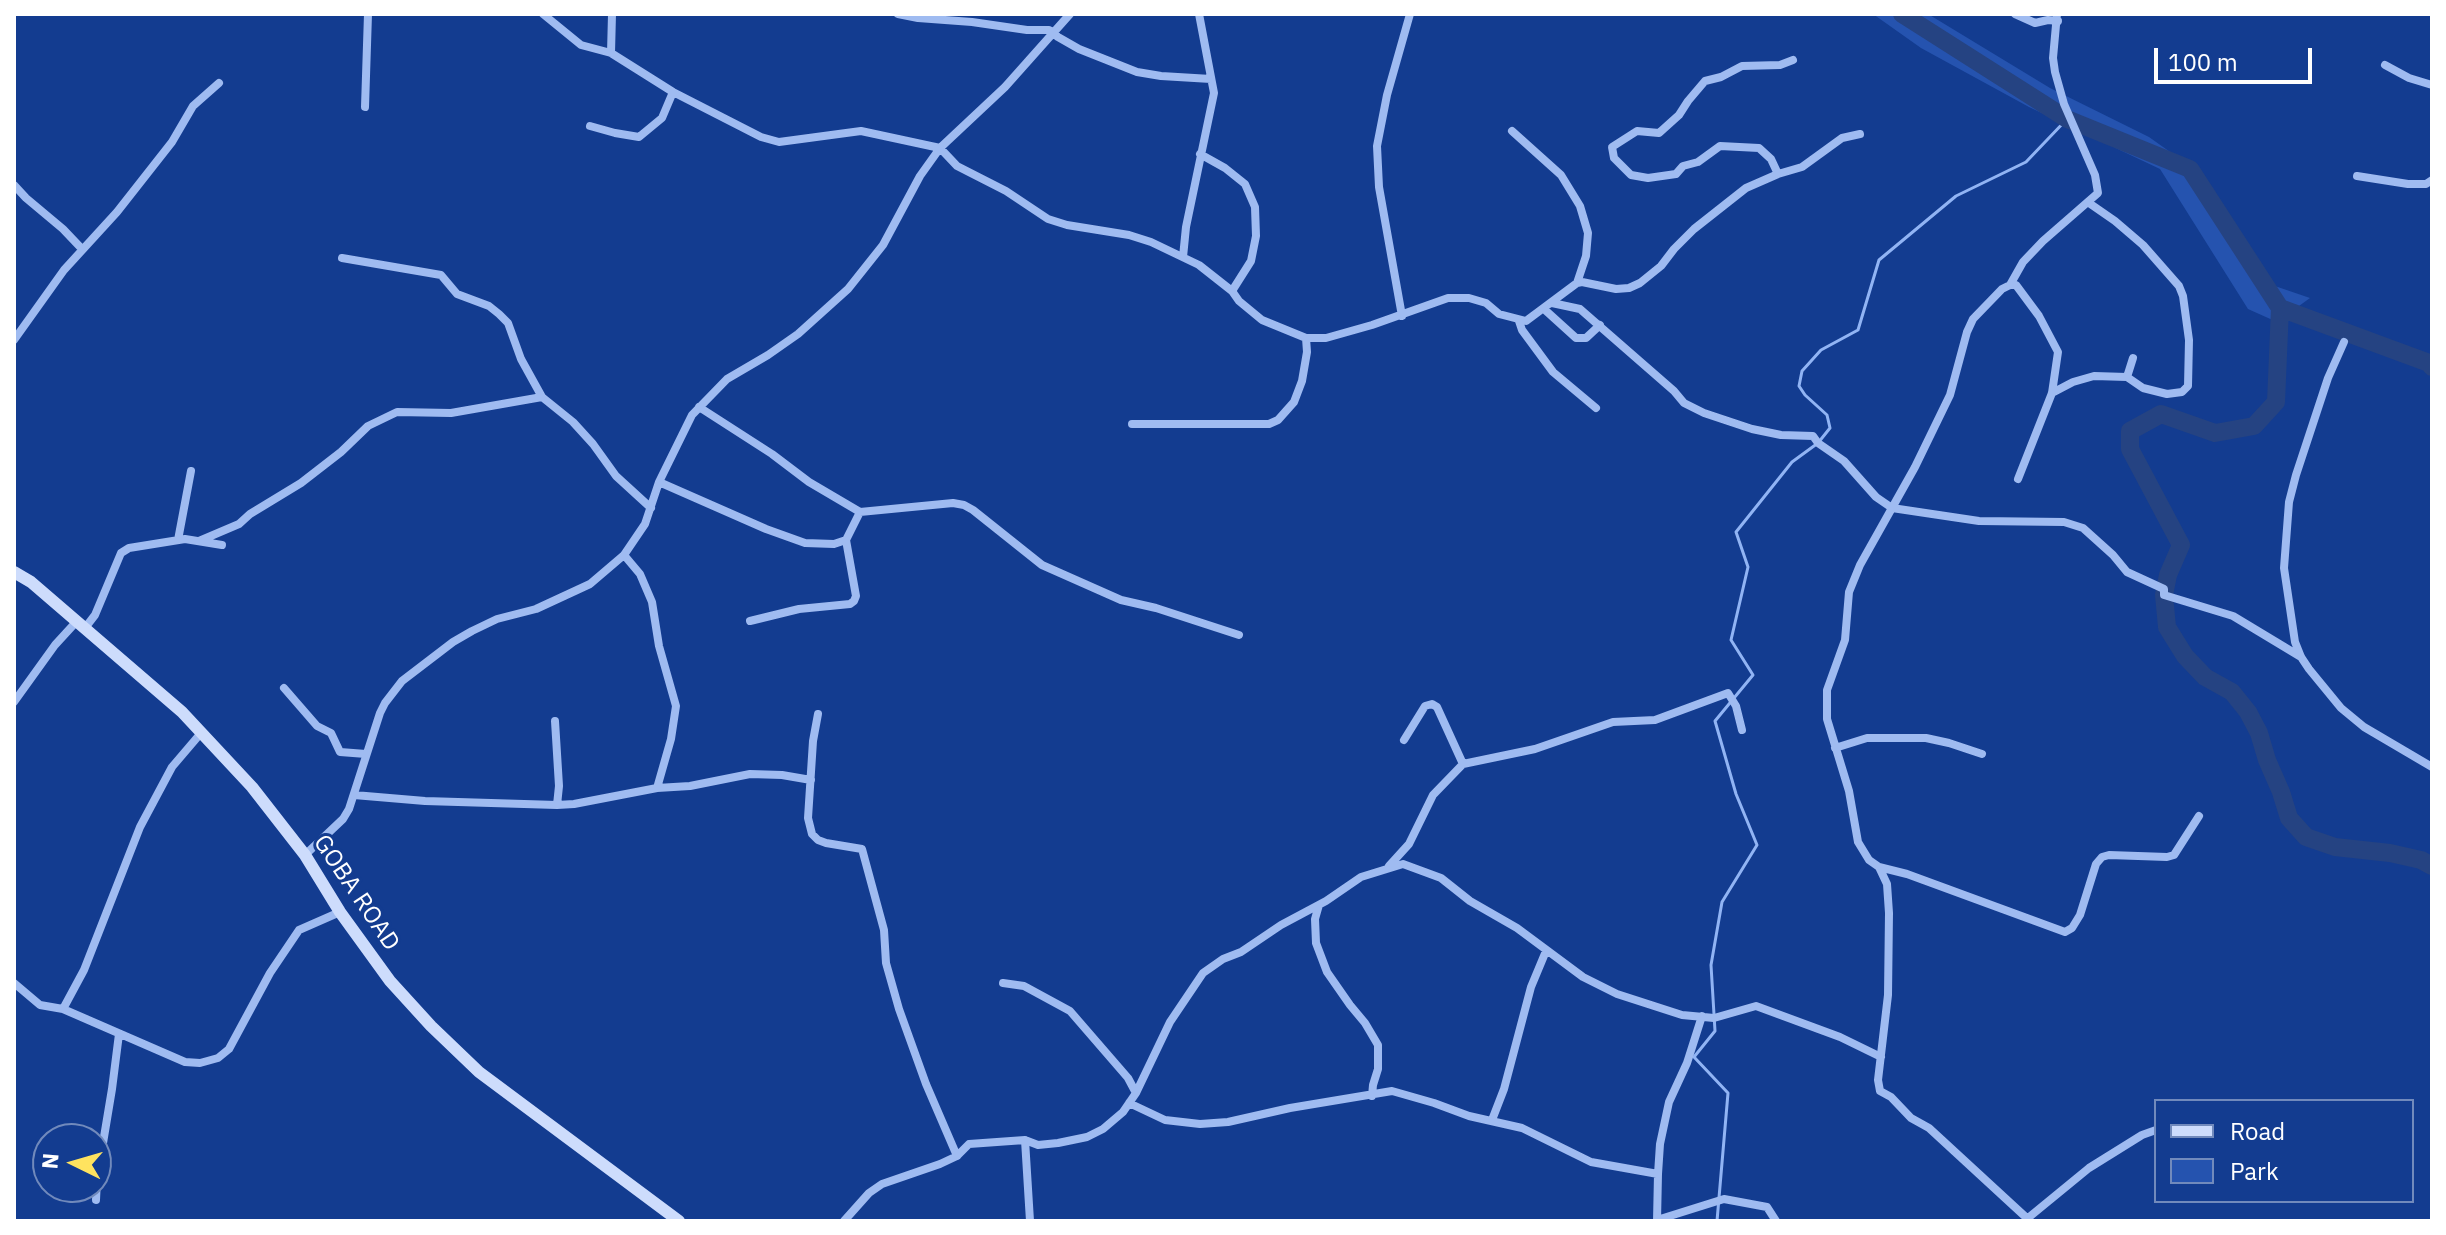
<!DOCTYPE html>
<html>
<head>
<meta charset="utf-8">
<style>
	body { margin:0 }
	#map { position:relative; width:2446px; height:1235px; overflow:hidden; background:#133c90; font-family:"IBM Plex Sans",sans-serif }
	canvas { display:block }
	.frame { position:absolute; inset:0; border:16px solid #fff; pointer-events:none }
	.legend { position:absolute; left:2154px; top:1099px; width:260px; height:104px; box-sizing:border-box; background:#133c90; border:2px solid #718abc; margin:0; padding:10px 14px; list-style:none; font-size:24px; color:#fff }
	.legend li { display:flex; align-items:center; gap:16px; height:40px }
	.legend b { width:40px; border:2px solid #718abc }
	.north { position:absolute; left:32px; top:1123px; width:80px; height:80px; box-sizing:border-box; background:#133c90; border:2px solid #718abc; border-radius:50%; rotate:275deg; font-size:22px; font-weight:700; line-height:32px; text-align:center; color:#fff }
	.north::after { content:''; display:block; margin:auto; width:28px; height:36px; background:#ffe35f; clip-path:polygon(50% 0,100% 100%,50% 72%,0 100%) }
	.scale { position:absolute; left:2154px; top:48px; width:158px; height:36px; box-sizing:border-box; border:4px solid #fff; border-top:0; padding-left:10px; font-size:24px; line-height:28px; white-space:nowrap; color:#fff; -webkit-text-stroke:6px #133c90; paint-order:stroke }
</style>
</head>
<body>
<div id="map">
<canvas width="2446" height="1235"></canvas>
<div class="frame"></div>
<ul class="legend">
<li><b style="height:10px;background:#cddcfc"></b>Road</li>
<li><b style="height:22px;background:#2553af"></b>Park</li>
</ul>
<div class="north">N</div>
<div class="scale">100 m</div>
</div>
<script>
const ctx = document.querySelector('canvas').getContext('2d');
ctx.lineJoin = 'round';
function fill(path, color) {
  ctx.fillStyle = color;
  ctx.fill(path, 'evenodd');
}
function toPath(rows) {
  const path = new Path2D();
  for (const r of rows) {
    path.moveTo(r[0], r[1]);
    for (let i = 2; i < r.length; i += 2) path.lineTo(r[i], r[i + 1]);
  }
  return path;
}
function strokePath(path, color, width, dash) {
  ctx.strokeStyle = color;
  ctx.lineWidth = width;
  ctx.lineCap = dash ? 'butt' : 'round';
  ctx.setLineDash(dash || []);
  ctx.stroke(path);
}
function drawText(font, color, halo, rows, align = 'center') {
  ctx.font = font + ' "IBM Plex Sans",sans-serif';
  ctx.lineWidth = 6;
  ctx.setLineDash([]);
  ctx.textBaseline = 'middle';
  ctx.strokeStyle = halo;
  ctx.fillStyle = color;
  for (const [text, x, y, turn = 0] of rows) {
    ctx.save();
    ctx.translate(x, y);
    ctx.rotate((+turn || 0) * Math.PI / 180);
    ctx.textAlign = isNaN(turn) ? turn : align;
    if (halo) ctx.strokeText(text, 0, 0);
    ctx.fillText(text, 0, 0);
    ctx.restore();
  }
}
fill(toPath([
	[1873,14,1928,14,2050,88,2149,137,2204,176,2269,284,2310,298,2277,322,2248,309,2160,169,2029,107,1921,48]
]), '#2553af');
strokePath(toPath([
	[1717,1221,1728,1093,1694,1057,1715,1031,1711,965,1722,902,1757,845,1736,794,1715,721,1753,675,1731,640,1748,567,1736,532,1792,462,1818,443,1830,428,1827,415,1805,395,1799,386,1802,371,1821,350,1858,330,1879,260,1956,196,2026,162,2067,119]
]), '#91b4f4', 3);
strokePath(toPath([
	[1902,14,2067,119,2190,169,2280,308,2429,363,2432,367],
	[2280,308,2276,402,2254,426,2215,433,2161,414,2130,431,2130,449,2181,545,2168,575,2164,595,2167,627,2185,656,2205,677,2232,692,2248,712,2259,733,2267,760,2281,792,2289,818,2306,837,2335,847,2390,853,2421,860,2432,866]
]), '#254382', 18);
strokePath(toPath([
	[543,14,581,45,611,53,673,92,761,137,779,142,861,131,940,148,957,166,1006,191,1048,219,1067,225,1129,235,1151,242,1199,265,1232,291,1239,301,1262,320,1306,338,1326,338,1372,325,1448,298,1469,298,1486,303,1499,314,1526,321,1577,283,1582,282,1616,289,1629,288,1640,283,1661,266,1674,249,1694,229,1746,188,1778,174,1802,167,1842,138,1860,134],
	[898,14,918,18,972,22,1027,30,1049,30,1058,37,1079,49,1137,72,1161,76,1211,79],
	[2015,14,2035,23,2048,20,2058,21],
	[611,53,612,14],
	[2385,65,2409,78,2432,85],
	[365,107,368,14],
	[590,126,615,133,639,137,662,118,673,92],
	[1512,131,1561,175,1580,206,1588,233,1586,256,1577,283],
	[1200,154,1225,168,1245,184,1255,207,1256,236,1251,261,1232,291],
	[1778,174,1771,159,1759,148,1720,146,1698,162,1683,166,1676,174,1648,178,1631,175,1614,158,1612,147,1637,131,1659,133,1679,115,1688,101,1705,81,1721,77,1742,66,1780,65,1793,60],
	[2357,176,2408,184,2426,184,2432,180],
	[14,185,26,198,63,229,82,249],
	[2089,203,2115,221,2143,245,2179,286,2183,296,2189,340,2188,386,2182,392,2167,394,2143,388,2127,377],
	[1183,257,1186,227,1214,93,1199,14],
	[342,258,441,275,457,294,489,306,499,314,508,323,521,359,542,397,573,422,593,444,616,476,651,508],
	[2010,285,2023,262,2043,241,2098,193,2095,175,2064,104,2055,72,2053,58,2057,14],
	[1552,303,1580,309,1674,391,1684,403,1704,413,1752,429,1781,435,1813,436,1818,443,1844,461,1876,497,1892,508,1915,467,1950,395,1967,332,1973,319,2002,289,2010,285,2016,285,2039,316,2058,352,2052,393,2018,479],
	[1544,309,1576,338,1586,338,1600,325],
	[1402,316,1379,187,1377,146,1387,95,1410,14],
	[1519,321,1522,330,1553,372,1596,408],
	[14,340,64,270,117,212,172,142,193,106,219,83],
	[2344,342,2328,378,2296,475,2289,502,2284,568,2295,642,2301,657,2309,669,2341,708,2364,727,2432,767],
	[2052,393,2073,382,2094,376,2127,377,2133,358],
	[699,407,772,454,809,482,860,512,953,503,964,505,973,510,1042,565,1121,600,1156,608,1239,635],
	[1132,424,1269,424,1278,420,1294,402,1302,381,1307,352,1306,338],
	[659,482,766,529,805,543,834,544,846,540,860,512],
	[178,540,191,471],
	[199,541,239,524,250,514,301,483,341,452,368,426,397,412,451,413,542,397],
	[624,555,640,574,652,602,659,646,676,706,671,739,657,788],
	[750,621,799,609,850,604,854,601,856,596,846,540],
	[85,628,95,615,121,553,129,548,185,539,222,545],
	[284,688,317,726,331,733,340,752,366,754],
	[14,702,55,645,77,621],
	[818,714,813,741,808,818,812,834,818,840,826,843,862,849,884,930,886,963,899,1009,926,1084,957,1156],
	[555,721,559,786,557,805],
	[1404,740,1425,706,1432,704,1437,707,1463,764],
	[1835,748,1867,738,1926,738,1949,743,1982,754],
	[354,795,425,801,557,805,574,804,657,788,690,786,750,774,782,775,811,780],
	[305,855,343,819,349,809,380,713,385,703,402,681,453,642,472,631,497,619,536,609,590,584,624,555,645,524,659,482,692,415,727,379,768,355,798,334,848,289,883,245,920,176,940,148,1005,87,1070,14],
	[1389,866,1409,844,1433,795,1463,764,1535,749,1613,722,1655,720,1728,693,1736,706,1742,730],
	[1879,867,1907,874,2065,932,2072,928,2080,915,2096,864,2102,857,2109,855,2167,857,2174,855,2199,816],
	[1319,905,1315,919,1316,943,1327,972,1350,1005,1365,1023,1378,1045,1378,1069,1373,1085,1372,1096],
	[14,983,40,1005,63,1009,185,1062,200,1063,218,1058,229,1049,270,973,299,930,340,912],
	[1003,983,1024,986,1070,1011,1128,1078,1136,1093],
	[63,1009,84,970,140,827,172,767,201,733],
	[1129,1103,1165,1120,1200,1124,1228,1122,1290,1108,1392,1091,1434,1103,1469,1116,1522,1128,1591,1162,1658,1174,1657,1221],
	[1492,1120,1504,1089,1531,987,1546,951],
	[1025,1140,1030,1221],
	[1658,1174,1660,1144,1669,1102,1687,1063,1702,1016],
	[96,1200,97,1179,112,1089,119,1034],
	[2028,1218,2089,1168,2142,1135,2156,1130],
	[1657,1220,1724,1199,1767,1207,1776,1221],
	[844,1221,869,1193,882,1184,940,1164,957,1156,969,1144,1025,1140,1038,1145,1058,1143,1087,1137,1103,1129,1123,1112,1136,1093,1170,1022,1203,973,1223,959,1241,952,1281,925,1326,901,1361,877,1403,864,1441,878,1470,901,1517,928,1583,977,1617,994,1682,1015,1714,1018,1756,1006,1840,1037,1881,1057],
	[2030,1221,1929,1128,1911,1118,1891,1097,1880,1091,1878,1080,1888,995,1889,913,1887,884,1879,867,1869,860,1858,842,1849,791,1827,719,1827,690,1845,640,1849,592,1860,565,1892,508,1979,521,2064,522,2083,528,2113,555,2127,572,2164,589,2164,595,2233,616,2301,657]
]), '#9fbbf1', 8);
strokePath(toPath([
	[14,572,31,582,182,712,252,787,305,855,340,912,390,981,431,1026,479,1072,679,1221]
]), '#cddcfc', 12);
drawText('24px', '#fff', '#133c90', [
	["GOBA ROAD",356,893,56]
]);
</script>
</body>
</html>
